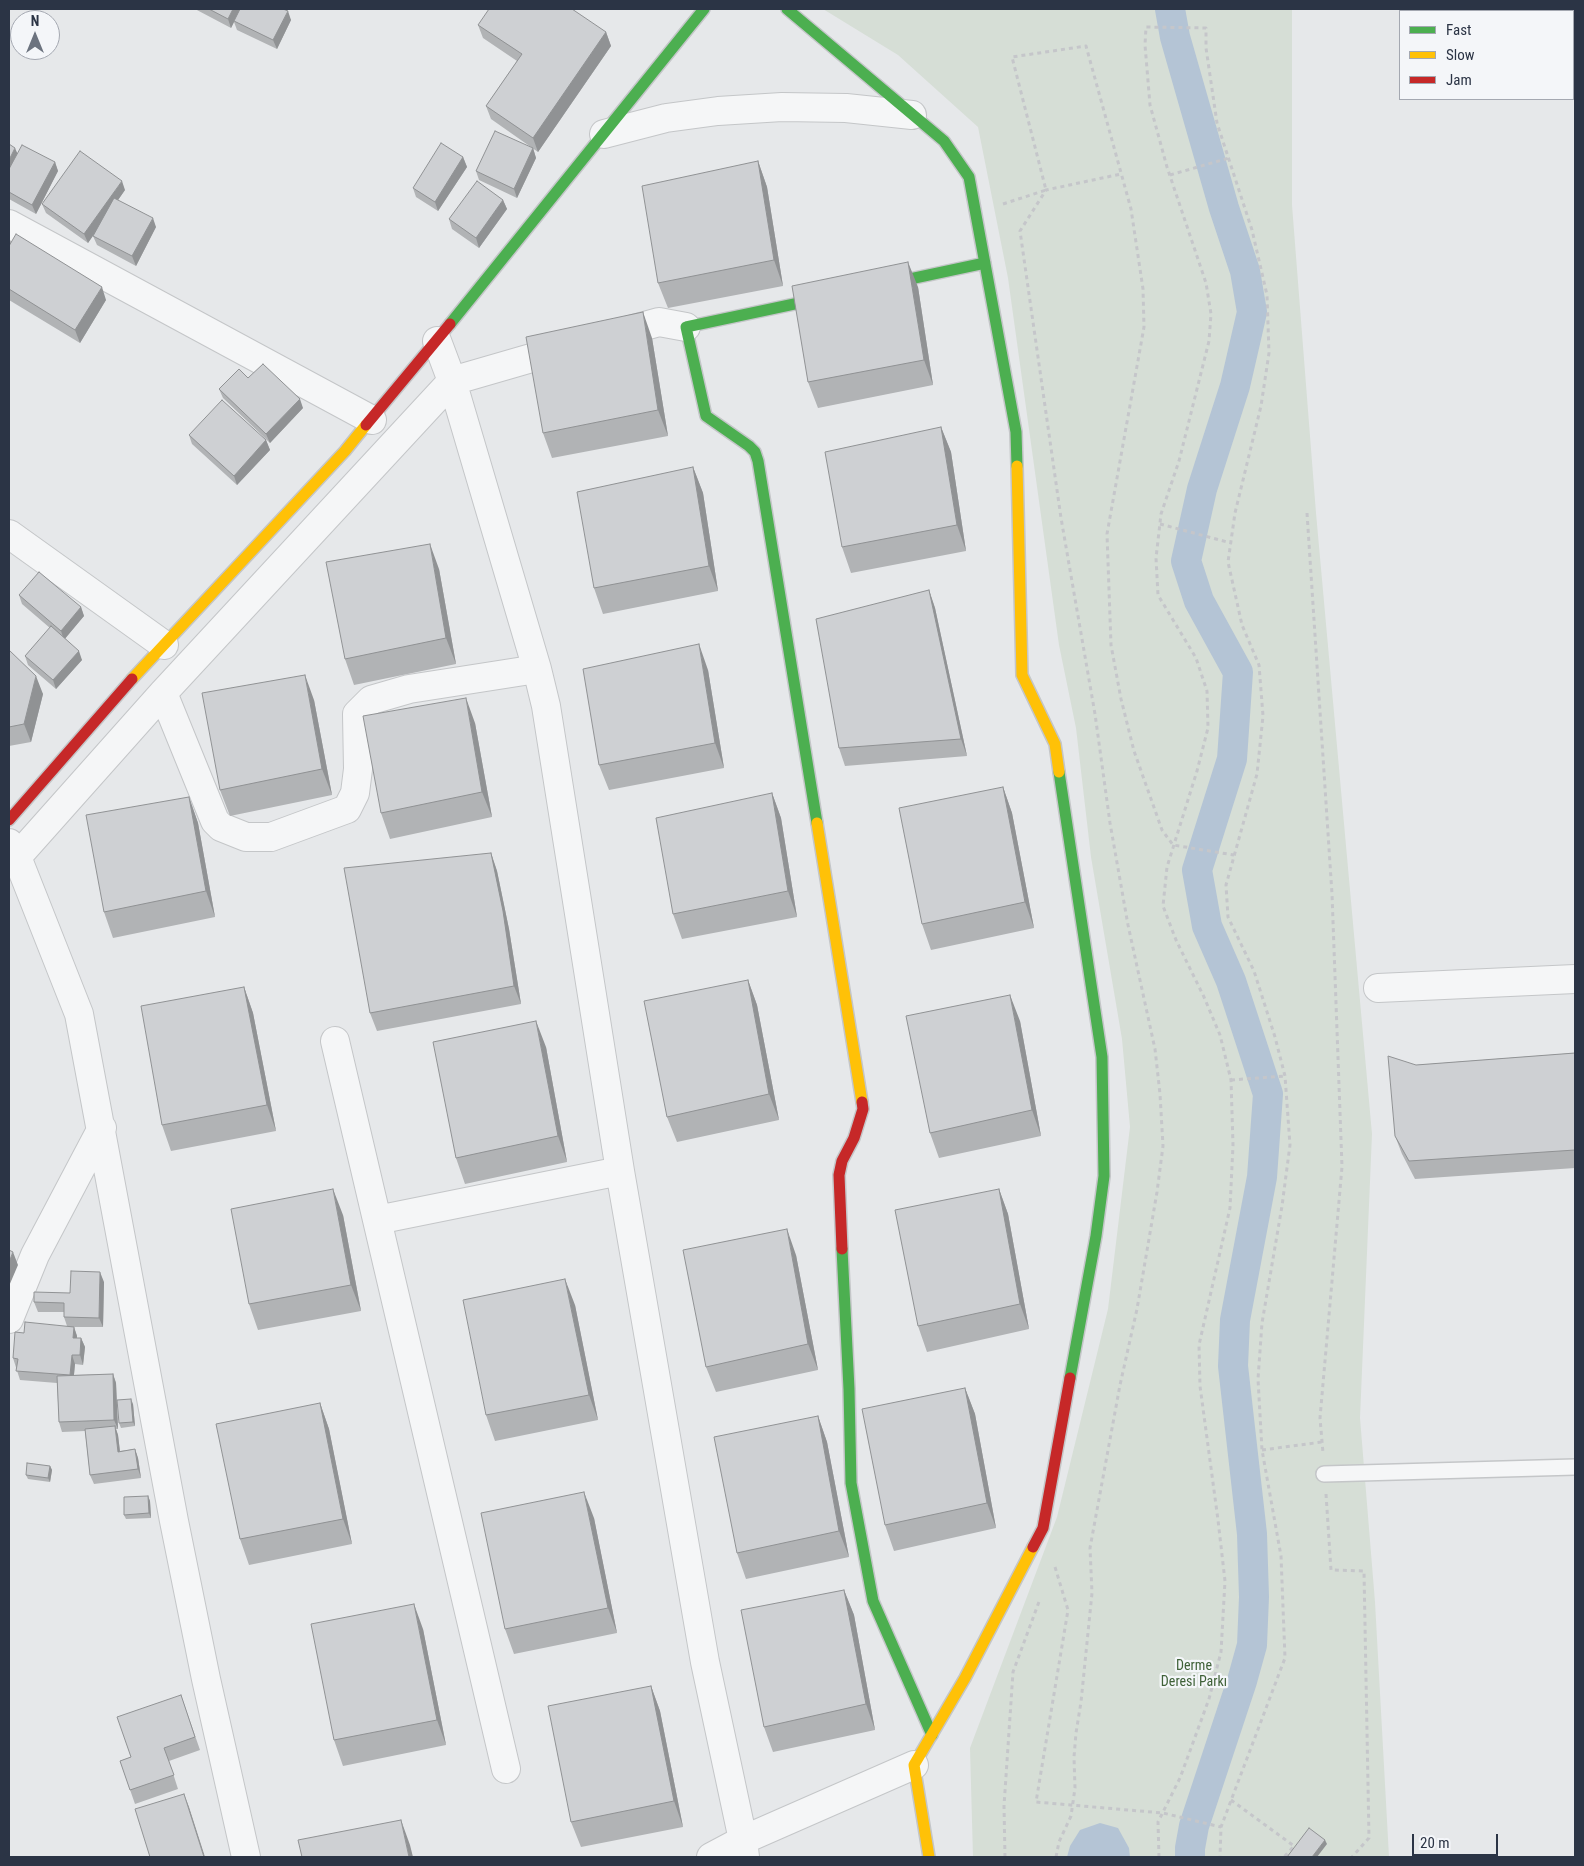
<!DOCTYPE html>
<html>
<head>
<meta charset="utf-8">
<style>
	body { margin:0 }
	#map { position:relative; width:1584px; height:1866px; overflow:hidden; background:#e6e8ea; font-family:"Roboto Condensed",sans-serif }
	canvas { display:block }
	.frame { position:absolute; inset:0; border:10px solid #2b3445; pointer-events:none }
	.legend { position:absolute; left:1399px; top:10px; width:175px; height:90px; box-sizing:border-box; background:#f4f6f9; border:1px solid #a4a8b1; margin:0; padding:6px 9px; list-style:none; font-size:15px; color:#2b3445 }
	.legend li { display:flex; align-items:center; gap:10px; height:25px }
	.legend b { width:25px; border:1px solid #a4a8b1 }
	.north { position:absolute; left:10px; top:10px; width:50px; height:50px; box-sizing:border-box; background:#f4f6f9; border:1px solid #a4a8b1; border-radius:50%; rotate:0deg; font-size:14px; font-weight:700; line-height:20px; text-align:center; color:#2b3445 }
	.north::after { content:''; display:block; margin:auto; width:18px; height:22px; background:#6c737f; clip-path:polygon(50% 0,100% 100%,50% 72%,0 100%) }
	.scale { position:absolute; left:1412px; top:1834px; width:86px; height:22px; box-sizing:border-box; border:2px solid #2b3445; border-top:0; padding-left:6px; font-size:15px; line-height:18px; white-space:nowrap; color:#2b3445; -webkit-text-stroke:4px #f4f6f9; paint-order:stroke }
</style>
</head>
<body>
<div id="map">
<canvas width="1584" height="1866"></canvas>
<div class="frame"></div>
<ul class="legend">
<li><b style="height:6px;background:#4caf50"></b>Fast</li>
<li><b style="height:6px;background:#ffc107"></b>Slow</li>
<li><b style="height:6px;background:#c62828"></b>Jam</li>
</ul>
<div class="north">N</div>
<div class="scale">20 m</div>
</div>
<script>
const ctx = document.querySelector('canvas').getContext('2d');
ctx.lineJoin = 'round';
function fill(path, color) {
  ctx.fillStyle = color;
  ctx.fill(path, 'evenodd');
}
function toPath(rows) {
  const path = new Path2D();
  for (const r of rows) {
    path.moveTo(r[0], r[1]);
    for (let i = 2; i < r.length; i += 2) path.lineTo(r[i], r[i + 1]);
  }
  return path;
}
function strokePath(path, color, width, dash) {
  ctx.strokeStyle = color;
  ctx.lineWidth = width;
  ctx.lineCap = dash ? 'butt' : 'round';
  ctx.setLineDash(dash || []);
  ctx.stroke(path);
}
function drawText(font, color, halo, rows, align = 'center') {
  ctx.font = font + ' "Roboto Condensed",sans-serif';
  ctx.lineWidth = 4.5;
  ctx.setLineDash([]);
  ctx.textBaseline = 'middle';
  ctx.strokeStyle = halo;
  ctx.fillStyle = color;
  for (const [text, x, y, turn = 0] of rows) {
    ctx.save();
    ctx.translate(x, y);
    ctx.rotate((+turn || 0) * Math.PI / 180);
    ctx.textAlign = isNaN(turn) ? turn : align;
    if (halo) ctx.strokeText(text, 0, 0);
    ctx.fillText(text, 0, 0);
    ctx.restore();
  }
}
fill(toPath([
	[823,9,1292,9,1292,205,1316,513,1372,1134,1360,1418,1375,1602,1389,1857,973,1857,970,1748,1057,1517,1108,1309,1130,1127,1122,1039,1091,857,1076,728,1059,645,1008,278,978,127,898,55]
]), '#d6ded6');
fill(toPath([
	[1100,1823,1118,1828,1129,1848,1130,1857,1067,1857,1070,1846,1080,1830]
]), '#b4c4d5');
strokePath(toPath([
	[1170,9,1175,37,1224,208,1245,271,1252,312,1235,386,1202,489,1186,561,1199,601,1238,672,1232,759,1197,870,1207,926,1231,981,1268,1094,1262,1177,1235,1320,1233,1366,1252,1534,1254,1597,1252,1645,1242,1681,1194,1826,1190,1848,1190,1857]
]), '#b4c4d5', 30);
const lane = toPath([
	[1324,1474,1575,1467]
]);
const street = toPath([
	[604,134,666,118,718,111,782,107,846,108,912,115],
	[9,224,372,420],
	[612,335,659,322,686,327],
	[437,341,452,381,537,669,546,706,620,1171,705,1662,743,1840,745,1857],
	[9,534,164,645],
	[163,693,215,821,221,827,246,837,271,837,347,809,355,793,358,769,357,714,371,700,409,689,537,669],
	[9,843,17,857,79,1014,174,1521,206,1679,246,1857],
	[17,857,163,693,452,381,566,348],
	[1378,988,1575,979],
	[335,1041,506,1769],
	[377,1220,620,1171],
	[9,1319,35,1255,102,1128],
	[711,1857,743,1840,914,1765]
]);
const fast = toPath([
	[787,9,944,141,969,177,1016,432,1017,466],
	[877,286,985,263],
	[450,324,704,9],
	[1059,772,1102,1057,1104,1176,1096,1236,1070,1378],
	[817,823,758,461,755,452,749,446,706,416,686,327,832,296],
	[842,1249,849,1389,851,1483,873,1601,932,1735]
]);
const slow = toPath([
	[1017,466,1022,675,1055,744,1059,772],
	[132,679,345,451,366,425],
	[817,823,862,1102],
	[929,1857,914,1765,965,1678,1033,1547]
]);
const jam = toPath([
	[366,425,450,324],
	[9,820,132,679],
	[842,1249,839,1175,842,1161,854,1138,863,1109,862,1102],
	[1033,1547,1043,1528,1070,1378]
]);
strokePath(lane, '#c4c6c8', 18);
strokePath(street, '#c4c6c8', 30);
strokePath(fast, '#c4c6c8', 14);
strokePath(slow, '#c4c6c8', 14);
strokePath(jam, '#c4c6c8', 14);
strokePath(toPath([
	[1170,175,1229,158],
	[1003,204,1046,190,1012,57,1086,46,1131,209,1143,289,1144,327,1107,534,1111,645,1121,699,1134,751,1162,830,1173,845,1234,855],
	[1307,513,1332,894,1342,1167,1320,1418,1323,1453],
	[1160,524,1231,543],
	[1231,1080,1285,1076],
	[1262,1450,1322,1442],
	[1326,1494,1331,1570,1364,1571,1369,1838,1352,1857],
	[1055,1567,1068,1610,1036,1802,1163,1813,1221,1827],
	[1231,1800,1294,1846,1284,1857],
	[1005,1857,1004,1806,1013,1672,1040,1599],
	[1056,1857,1059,1842,1071,1816,1075,1788,1074,1757,1076,1733,1081,1702,1092,1593,1090,1548,1120,1385,1137,1309,1157,1192,1163,1146,1160,1094,1155,1049,1128,925,1110,823,1095,714,1061,518,1020,231,1046,190,1121,174],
	[1159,1857,1158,1822,1180,1778,1209,1699,1221,1652,1225,1581,1218,1520,1200,1386,1199,1345,1230,1208,1233,1145,1231,1080,1220,1035,1204,997,1176,940,1163,906,1167,867,1197,771,1208,728,1207,691,1196,658,1158,595,1156,558,1161,514,1179,461,1209,341,1211,314,1206,283,1167,167,1150,105,1145,45,1146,27,1206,28,1206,48,1217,123,1252,230,1267,295,1269,353,1261,406,1235,513,1228,562,1242,625,1259,665,1263,716,1257,774,1226,885,1228,917,1254,971,1275,1037,1285,1076,1290,1145,1282,1206,1262,1323,1258,1379,1262,1450,1281,1556,1285,1658,1221,1827,1220,1857]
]), '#c5c6ca', 3, [4, 4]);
strokePath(lane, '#f5f6f7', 15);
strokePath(street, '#f5f6f7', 28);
strokePath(fast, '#4caf50', 11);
strokePath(slow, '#ffc107', 11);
strokePath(jam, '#c62828', 11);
fill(toPath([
	[195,9,283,9,291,20,277,49,237,30,234,22,231,28],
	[478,25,606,32,611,46,538,152,491,119,486,106,517,61,483,38],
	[9,144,17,153,55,162,58,171,36,214,9,199],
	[533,148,536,158,517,198,479,180,476,171],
	[463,157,467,167,438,211,416,197,413,188],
	[758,161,767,187,783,286,668,308,658,283],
	[125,190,118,200,156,227,136,266,97,245,93,236,96,231,88,243,46,213,42,204],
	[503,200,507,209,479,248,452,229,449,219],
	[9,239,10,240,11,242,106,300,80,343,9,300],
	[918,287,933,385,818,408,808,382],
	[652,338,668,436,552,458,543,433],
	[248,378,303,408,270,443,223,398,219,389],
	[941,427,951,452,966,551,851,573,842,547],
	[189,435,266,440,270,450,237,485,192,444],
	[693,467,703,493,718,591,603,614,594,588],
	[439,569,456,664,354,685,345,659],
	[929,590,935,608,967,756,845,766,839,748],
	[19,595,81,607,84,616,65,638,82,660,56,689,28,665,25,656,50,628,22,604],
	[9,650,43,694,31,742,9,746],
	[708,670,724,768,609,790,599,765],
	[314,700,332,795,230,816,220,790],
	[475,723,492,817,390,839,381,813],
	[1003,787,1012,813,1034,928,931,950,922,924],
	[772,793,781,818,797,917,682,939,673,914],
	[189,797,198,823,215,917,113,938,104,912],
	[491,853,497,871,509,929,521,1004,377,1031,370,1013],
	[748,980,757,1005,779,1120,677,1142,667,1117],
	[244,987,253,1013,276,1131,171,1151,162,1125],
	[1020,1021,1041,1136,939,1158,930,1133],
	[546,1047,567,1162,465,1184,456,1158],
	[1575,1053,1575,1168,1415,1179,1402,1154,1395,1136,1416,1065],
	[999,1189,1008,1214,1029,1329,927,1352,918,1326],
	[343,1215,361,1311,258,1330,249,1304],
	[796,1255,818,1370,716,1392,706,1367],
	[104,1282,103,1327,72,1327,74,1327,77,1336,77,1338,81,1338,85,1347,83,1365,75,1364,74,1375,113,1374,116,1383,118,1429,116,1429,118,1435,120,1451,135,1449,138,1458,141,1478,94,1484,90,1475,85,1431,62,1432,59,1422,57,1383,20,1380,13,1358,24,1333,67,1326,64,1317,64,1312,38,1312,34,1302,70,1293],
	[575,1305,598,1420,495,1441,486,1415],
	[965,1388,975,1414,996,1528,894,1551,885,1525],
	[320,1403,329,1429,352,1544,249,1565,240,1539],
	[133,1404,135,1426,121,1428,119,1423],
	[818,1416,827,1442,849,1557,746,1579,737,1553],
	[50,1466,52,1470,50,1482,28,1479,26,1475],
	[148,1496,150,1501,151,1518,126,1519,124,1515],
	[594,1518,617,1633,514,1654,505,1629],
	[844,1590,854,1615,875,1730,773,1752,764,1727],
	[423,1629,446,1745,343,1766,334,1740],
	[651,1686,660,1711,683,1827,581,1847,571,1822],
	[181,1695,200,1750,169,1761,178,1789,135,1804,120,1761,131,1757]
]), '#b1b3b5');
fill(toPath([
	[233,9,242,9,234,21,234,22,231,28,228,19],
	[288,11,291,20,277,49,273,40],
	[606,32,611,46,538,152,533,138],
	[15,148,19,157,9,176,9,160],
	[533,148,536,158,517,198,514,189],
	[463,157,467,167,438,211,435,202],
	[758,161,767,187,783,286,774,260],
	[55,162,58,171,36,214,32,205],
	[122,181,125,190,88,243,84,234],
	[503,200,507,209,479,248,476,238],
	[153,218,156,227,136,266,132,256],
	[908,262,918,287,933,385,924,360],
	[102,287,106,300,80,343,75,330],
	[643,312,652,338,668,436,658,410],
	[300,399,303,408,270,443,266,434],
	[941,427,951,452,966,551,957,525],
	[266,440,270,450,237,485,234,476],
	[693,467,703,493,718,591,709,566],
	[430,544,439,569,456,664,446,638],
	[929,590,935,608,967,756,961,739],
	[81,607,84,616,64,640,61,631],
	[699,644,708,670,724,768,715,743],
	[79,651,82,660,56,689,53,680],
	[305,675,314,700,332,795,322,769],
	[36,676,43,694,31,742,24,724],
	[466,698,475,723,492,817,482,792],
	[1003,787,1012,813,1034,928,1025,902],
	[772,793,781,818,797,917,788,891],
	[189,797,198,823,215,917,206,891],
	[491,853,497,871,509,929,521,1004,514,986],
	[748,980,757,1005,779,1120,769,1094],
	[244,987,253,1013,276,1131,267,1105],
	[1010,995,1020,1021,1041,1136,1032,1110],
	[536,1021,546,1047,567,1162,558,1136],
	[333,1189,343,1215,361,1311,351,1285],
	[999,1189,1008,1214,1029,1329,1020,1304],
	[787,1229,796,1255,818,1370,808,1344],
	[13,1252,18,1265,9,1286,9,1262],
	[100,1272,104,1282,103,1327,99,1318],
	[565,1279,575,1305,598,1420,589,1395],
	[74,1327,77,1336,76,1347,73,1338],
	[81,1338,85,1347,83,1365,80,1355],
	[72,1355,75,1364,73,1384,70,1375],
	[113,1374,116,1383,118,1429,114,1420],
	[965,1388,975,1414,996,1528,987,1503],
	[131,1399,133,1404,135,1426,133,1422],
	[320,1403,329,1429,352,1544,343,1519],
	[818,1416,827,1442,849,1557,839,1531],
	[115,1426,118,1435,121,1461,118,1452],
	[135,1449,138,1458,141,1478,138,1469],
	[50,1466,52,1470,50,1482,48,1478],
	[584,1492,594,1518,617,1633,608,1608],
	[148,1496,150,1501,151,1518,149,1513],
	[844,1590,854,1615,875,1730,866,1704],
	[414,1604,423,1629,446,1745,437,1720],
	[651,1686,660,1711,683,1827,674,1801],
	[184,1794,189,1807,205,1857,204,1857],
	[401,1820,410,1845,413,1857,409,1857],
	[1325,1840,1327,1844,1317,1857,1312,1857]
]), '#909294');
const building = toPath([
	[209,9,233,9,228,19,209,9],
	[240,9,283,9,288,11,273,40,234,21,240,9],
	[489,9,572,9,606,32,533,138,486,106,522,54,478,25,489,9],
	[495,131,533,148,514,189,476,171,495,131],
	[441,143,463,157,435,202,413,188,441,143],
	[9,144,15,148,9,160,9,144],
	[22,145,55,162,32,205,9,192,9,169,22,145],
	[80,151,122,181,84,234,42,204,80,151],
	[758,161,774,260,658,283,642,186,758,161],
	[477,181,503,200,476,238,449,219,477,181],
	[114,198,153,218,132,256,93,236,114,198],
	[16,234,102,287,75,330,9,289,9,246,16,234],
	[908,262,924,360,808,382,792,286,908,262],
	[643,312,658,410,543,433,526,337,643,312],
	[263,364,300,399,266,434,219,389,239,369,248,378,263,364],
	[222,400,266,440,234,476,189,435,222,400],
	[941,427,957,525,842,547,825,452,941,427],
	[693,467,709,566,594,588,577,492,693,467],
	[430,544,446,638,345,659,326,562,430,544],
	[39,572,81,607,61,631,19,595,39,572],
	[929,590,961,739,839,748,816,619,929,590],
	[51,626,79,651,53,680,25,656,51,626],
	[699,644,715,743,599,765,583,669,699,644],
	[9,650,36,676,24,724,9,727,9,650],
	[305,675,322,769,220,790,202,693,305,675],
	[466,698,482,792,381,813,363,716,466,698],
	[1003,787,1025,902,922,924,899,808,1003,787],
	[772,793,788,891,673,914,656,818,772,793],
	[189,797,206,891,104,912,86,815,189,797],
	[491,853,503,911,514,986,370,1013,344,868,491,853],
	[748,980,769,1094,667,1117,644,1001,748,980],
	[244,987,267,1105,162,1125,141,1006,244,987],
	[1010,995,1032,1110,930,1133,906,1016,1010,995],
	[536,1021,558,1136,456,1158,433,1042,536,1021],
	[1575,1053,1575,1150,1409,1161,1395,1136,1388,1056,1416,1065,1575,1053],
	[333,1189,351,1285,249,1304,231,1209,333,1189],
	[999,1189,1020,1304,918,1326,895,1210,999,1189],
	[787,1229,808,1344,706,1367,683,1250,787,1229],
	[9,1250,13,1252,9,1262,9,1250],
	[71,1271,100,1272,99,1318,64,1317,64,1303,34,1302,34,1292,70,1293,71,1271],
	[565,1279,589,1395,486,1415,463,1300,565,1279],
	[25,1322,74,1327,73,1338,81,1338,80,1355,72,1355,70,1375,16,1371,18,1359,13,1358,15,1332,24,1333,25,1322],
	[113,1374,114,1420,59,1422,57,1376,113,1374],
	[965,1388,987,1503,885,1525,862,1409,965,1388],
	[131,1399,133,1422,119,1423,117,1400,131,1399],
	[320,1403,343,1519,240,1539,216,1424,320,1403],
	[818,1416,839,1531,737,1553,714,1437,818,1416],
	[115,1426,118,1452,135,1449,138,1469,90,1475,85,1429,115,1426],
	[27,1463,50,1466,48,1478,26,1475,27,1463],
	[584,1492,608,1608,505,1629,481,1513,584,1492],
	[148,1496,149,1513,124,1515,124,1497,148,1496],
	[844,1590,866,1704,764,1727,741,1610,844,1590],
	[414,1604,437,1720,334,1740,311,1624,414,1604],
	[651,1686,674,1801,571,1822,548,1706,651,1686],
	[181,1695,195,1737,164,1748,174,1775,130,1790,120,1761,131,1757,117,1717,181,1695],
	[184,1794,204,1857,150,1857,135,1809,184,1794],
	[401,1820,409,1857,302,1857,298,1840,401,1820],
	[1309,1828,1325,1840,1312,1857,1287,1857,1309,1828]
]);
fill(building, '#ced0d3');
strokePath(building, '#909294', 1);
drawText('14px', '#3f6138', '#f4f6f9', [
	["Derme",1194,1666],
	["Deresi Parkı",1194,1682]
]);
</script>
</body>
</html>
